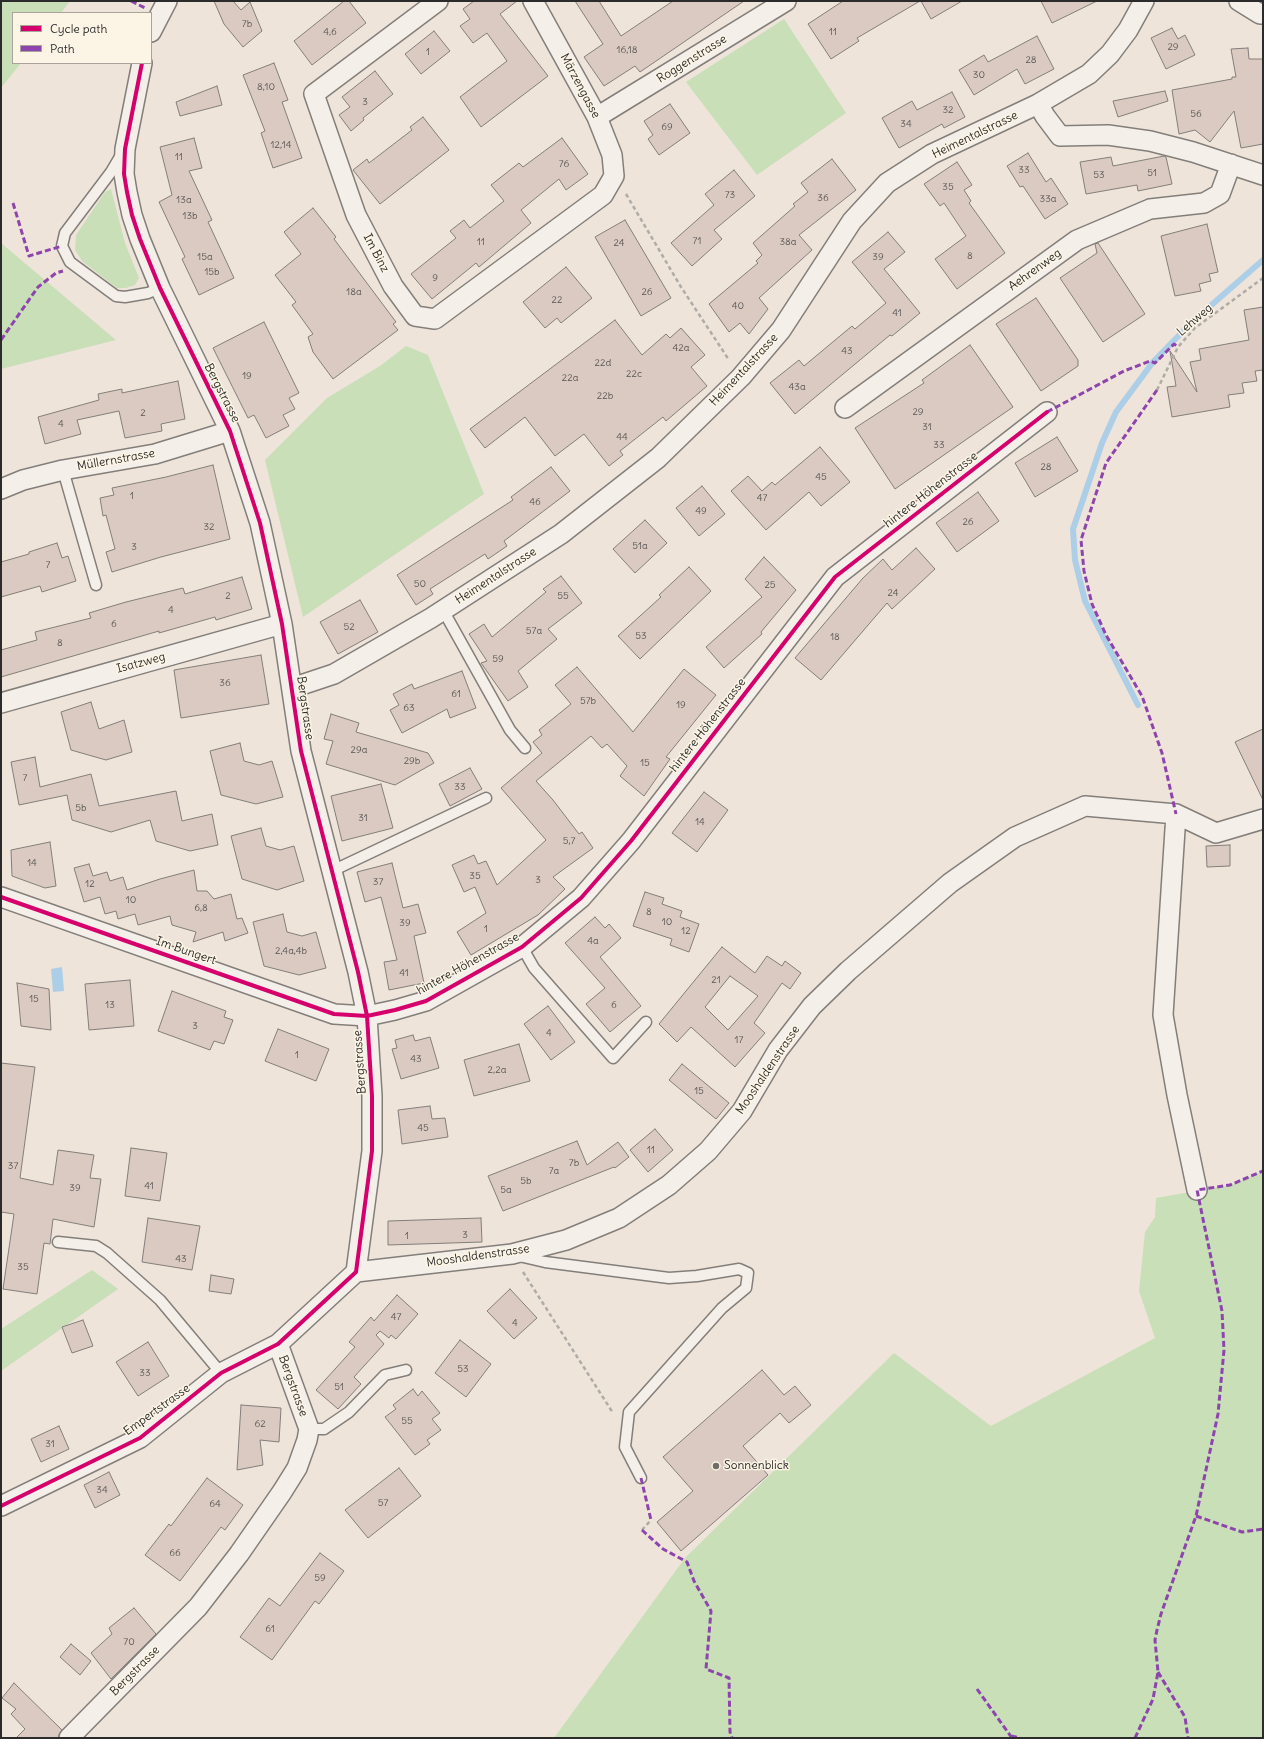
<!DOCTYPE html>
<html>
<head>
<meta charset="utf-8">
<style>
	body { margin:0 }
	#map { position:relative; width:1264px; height:1739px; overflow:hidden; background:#efe4da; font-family:Delius,sans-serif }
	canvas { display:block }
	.frame { position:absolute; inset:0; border:2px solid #2b2b2b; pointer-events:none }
	.legend { position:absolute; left:12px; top:12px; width:140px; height:52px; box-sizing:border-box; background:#fcf5e5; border:1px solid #a8a49b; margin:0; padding:5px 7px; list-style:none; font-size:12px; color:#2b2b2b }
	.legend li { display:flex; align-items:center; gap:8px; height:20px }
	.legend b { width:20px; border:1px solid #a8a49b }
</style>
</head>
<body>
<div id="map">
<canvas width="1264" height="1739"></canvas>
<div class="frame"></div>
<ul class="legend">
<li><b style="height:5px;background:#d6006c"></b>Cycle path</li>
<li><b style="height:5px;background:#8e44ad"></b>Path</li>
</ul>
</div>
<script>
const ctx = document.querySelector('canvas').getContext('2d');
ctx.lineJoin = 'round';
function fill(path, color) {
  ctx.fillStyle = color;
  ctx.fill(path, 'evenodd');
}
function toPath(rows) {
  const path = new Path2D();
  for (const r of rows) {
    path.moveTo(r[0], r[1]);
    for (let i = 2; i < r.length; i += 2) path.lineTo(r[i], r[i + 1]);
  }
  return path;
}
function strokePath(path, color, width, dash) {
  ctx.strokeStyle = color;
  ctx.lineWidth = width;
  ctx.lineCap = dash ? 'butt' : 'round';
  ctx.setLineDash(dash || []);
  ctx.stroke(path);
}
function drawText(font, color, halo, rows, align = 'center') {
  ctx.font = font + ' Delius,sans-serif';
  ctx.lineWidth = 3;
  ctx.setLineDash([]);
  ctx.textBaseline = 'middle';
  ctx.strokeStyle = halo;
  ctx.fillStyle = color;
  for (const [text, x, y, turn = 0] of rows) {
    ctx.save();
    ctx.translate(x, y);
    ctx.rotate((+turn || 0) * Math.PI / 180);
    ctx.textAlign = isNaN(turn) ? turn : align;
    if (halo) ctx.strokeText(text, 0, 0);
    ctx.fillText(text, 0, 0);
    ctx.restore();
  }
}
fill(toPath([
	[1,1,70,1,61,13,13,13,13,63,21,63,1,88],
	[784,19,846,113,757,175,686,82],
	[111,189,125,243,139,278,135,285,126,288,117,288,82,261,75,250,76,235,105,192],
	[1,243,116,340,1,369],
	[406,346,428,355,484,494,303,617,265,460,327,398,380,366],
	[1263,1171,1263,1738,554,1738,685,1558,894,1353,991,1426,1155,1338,1139,1291,1145,1232,1155,1217,1156,1198,1230,1185],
	[92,1270,118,1289,1,1371,1,1329]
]), '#c8dfb8');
fill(toPath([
	[62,967,64,991,53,992,51,969]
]), '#accfe7');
strokePath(toPath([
	[1138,705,1085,601,1075,560,1073,529,1102,443,1116,412,1153,362,1192,322,1263,260]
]), '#accfe7', 6);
const building = toPath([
	[214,1,233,1,241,10,250,2,262,31,243,47,224,24,214,1],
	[344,1,349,1,366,23,312,65,294,41,344,1],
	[474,1,517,1,500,14,548,76,481,127,460,97,507,61,487,33,473,43,460,26,470,19,463,9,474,1],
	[575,1,599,1,621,36,673,1,744,1,640,72,635,66,604,86,584,57,603,44,575,1],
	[843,1,920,1,857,38,859,41,831,59,808,24,843,1],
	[921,1,962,1,931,19,921,1],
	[1041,1,1097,1,1052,23,1041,1],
	[1172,28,1178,39,1185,35,1195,55,1166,69,1151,38,1172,28],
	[434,31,450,51,421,74,405,54,434,31],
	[1037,36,1054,69,1025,84,1017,69,974,95,959,70,984,55,988,62,1037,36],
	[1248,48,1249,59,1263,59,1263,144,1241,148,1234,111,1210,142,1195,130,1179,134,1172,90,1232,79,1232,77,1236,77,1231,49,1248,48],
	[274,63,288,100,282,102,302,158,273,168,261,133,265,131,243,75,274,63],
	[375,71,393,94,363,118,364,120,351,131,339,115,350,107,342,97,375,71],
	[217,86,222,105,180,116,176,102,217,86],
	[1165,91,1168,101,1118,117,1113,101,1165,91],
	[952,92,965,117,944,128,942,124,899,148,882,118,912,101,917,110,952,92],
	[670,104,690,133,659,155,648,139,653,135,644,121,670,104],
	[423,117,449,150,380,204,353,170,367,159,369,163,412,130,410,127,423,117],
	[194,138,202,168,189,171,212,220,208,222,234,278,199,295,182,259,185,257,159,202,172,195,160,147,194,138],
	[562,138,588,174,566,190,559,179,521,210,531,223,479,267,476,263,432,299,411,274,456,238,450,231,464,220,470,228,504,201,491,185,519,163,523,167,562,138],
	[1028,153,1046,182,1051,178,1068,204,1045,219,1023,186,1020,187,1007,166,1028,153],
	[1164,156,1166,157,1172,184,1138,191,1137,185,1086,194,1080,162,1111,157,1113,166,1164,156],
	[832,159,856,190,799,235,812,250,759,298,768,309,749,334,740,323,729,332,709,304,758,263,756,261,762,255,753,243,795,206,793,204,808,192,801,183,832,159],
	[957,162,972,185,964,190,971,201,969,203,1005,253,957,289,935,259,966,236,944,203,940,206,924,184,957,162],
	[734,170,755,196,714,230,722,239,692,266,671,243,714,205,705,194,734,170],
	[313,208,336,237,334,239,396,322,393,324,398,330,333,379,313,352,308,337,313,334,292,305,296,302,275,275,301,254,284,232,313,208],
	[625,220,671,298,641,316,595,237,625,220],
	[1207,224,1218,272,1209,274,1211,281,1199,284,1201,291,1175,296,1161,236,1207,224],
	[888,232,905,252,884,269,920,313,892,336,890,335,795,414,770,383,799,360,804,366,852,326,855,329,886,303,852,262,888,232],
	[1098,243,1145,314,1103,342,1060,278,1097,253,1095,244,1098,243],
	[566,267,592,298,561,323,557,318,545,328,523,302,566,267],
	[1036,298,1078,360,1078,366,1041,391,996,324,1036,298],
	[1263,307,1263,370,1255,371,1257,381,1242,383,1244,393,1228,395,1230,407,1172,417,1167,387,1176,386,1170,351,1197,392,1190,362,1201,360,1199,349,1249,340,1244,310,1263,307],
	[615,320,642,355,666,334,670,338,681,328,705,355,691,367,707,386,666,421,663,417,620,451,623,455,609,466,584,434,555,456,525,417,485,448,470,429,615,320],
	[264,322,299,393,289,398,295,409,283,415,289,426,266,438,254,415,248,418,213,348,264,322],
	[970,345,1013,407,895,489,855,428,924,383,922,380,970,345],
	[178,381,185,419,161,424,162,431,125,438,119,411,77,420,81,434,45,444,38,417,99,400,98,394,122,389,122,393,178,381],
	[1057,437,1078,471,1035,497,1015,463,1057,437],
	[820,447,850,482,821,506,809,492,766,530,731,491,748,476,762,491,772,482,775,485,820,447],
	[213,465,230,539,161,557,112,572,106,552,115,549,106,515,103,516,100,498,114,495,112,488,166,477,213,465],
	[551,467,570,491,504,541,507,546,488,559,485,554,430,589,433,594,416,605,397,575,513,500,511,497,551,467],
	[702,486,725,514,699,536,676,508,702,486],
	[978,492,999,521,957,552,936,523,978,492],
	[645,520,667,543,635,573,613,549,645,520],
	[57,543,62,558,68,556,76,581,42,592,40,586,1,597,1,562,29,554,29,552,57,543],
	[916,548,935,569,892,609,887,603,821,680,795,658,863,578,883,559,892,570,916,548],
	[764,557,796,590,761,632,762,634,724,668,706,647,762,597,745,579,764,557],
	[689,567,711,591,640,659,618,636,661,597,659,595,689,567],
	[561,576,582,603,548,629,557,639,518,671,528,687,508,701,481,663,487,661,469,634,484,624,492,637,546,592,543,589,561,576],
	[242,577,252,609,216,620,215,617,159,633,159,631,1,677,1,650,37,640,35,632,91,618,89,613,126,602,183,588,185,594,242,577],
	[360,600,378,632,338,654,320,622,360,600],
	[261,655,269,704,181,718,174,670,261,655],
	[577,667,633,732,684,669,716,695,666,757,670,759,644,796,620,776,627,766,607,744,602,748,591,736,536,781,553,800,579,834,582,832,593,848,553,877,565,889,538,915,471,955,457,932,486,913,475,887,464,892,452,865,474,855,478,864,486,861,497,885,546,840,501,788,542,753,533,742,542,735,539,730,571,704,555,685,577,667],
	[462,671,476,708,450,718,447,709,402,733,390,710,399,705,393,694,412,684,414,689,462,671],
	[91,702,99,729,124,720,132,752,106,760,71,750,61,712,91,702],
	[331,714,359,723,356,732,428,753,434,763,395,785,326,764,333,741,324,739,331,714],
	[1263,729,1263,800,1235,742,1263,729],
	[240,743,244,761,259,765,272,761,283,797,256,804,221,795,210,751,240,743],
	[35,757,40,787,91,774,99,806,176,791,182,821,212,814,218,845,190,851,156,841,150,820,111,832,72,820,67,795,19,805,11,762,35,757],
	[470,768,482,789,450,806,439,784,470,768],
	[381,784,393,828,342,841,331,796,381,784],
	[704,792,728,810,697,852,672,833,704,792],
	[261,828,266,846,280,850,294,846,304,881,277,890,242,879,231,836,261,828],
	[50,842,56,886,45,888,12,876,11,850,50,842],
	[1230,845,1230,866,1207,867,1206,846,1230,845],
	[392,863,403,908,418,904,426,933,414,936,424,983,389,990,384,962,397,960,381,897,365,902,357,872,392,863],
	[89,864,93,876,107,872,110,881,123,877,127,890,160,879,194,870,197,891,207,891,214,899,231,894,237,919,242,918,248,933,225,941,223,932,193,942,196,932,172,925,170,916,138,925,135,914,118,919,116,911,105,914,100,897,84,902,74,868,89,864],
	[645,892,664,898,662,904,682,911,680,917,699,924,689,952,670,945,672,939,633,926,645,892],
	[283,914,287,932,302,936,316,932,326,968,299,975,264,966,253,922,283,914],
	[595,917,605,928,609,924,621,938,600,957,641,1006,610,1032,586,1004,605,988,565,943,595,917],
	[722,947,755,973,767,956,782,966,785,961,801,973,790,989,782,983,754,1023,765,1033,735,1067,691,1027,677,1042,659,1024,722,947],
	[730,976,758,996,728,1030,705,1007,730,976],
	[130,980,134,1026,89,1030,85,984,130,980],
	[17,983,49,989,51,1030,21,1026,17,983],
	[172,991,226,1011,224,1017,233,1020,224,1044,214,1041,210,1050,158,1031,172,991],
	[548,1006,575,1042,551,1060,524,1024,548,1006],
	[278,1029,329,1049,316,1081,265,1061,278,1029],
	[413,1035,415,1041,430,1037,439,1068,401,1079,392,1049,397,1048,395,1040,413,1035],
	[519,1044,530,1081,474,1096,464,1060,519,1044],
	[1,1063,35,1067,20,1178,53,1185,58,1150,94,1155,90,1178,101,1179,94,1227,53,1219,50,1244,44,1243,37,1294,3,1289,14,1214,1,1212,1,1063],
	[682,1064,729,1103,716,1119,669,1080,682,1064],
	[430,1106,432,1119,445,1118,448,1137,402,1144,398,1110,430,1106],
	[655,1129,673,1150,648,1172,630,1150,655,1129],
	[577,1141,587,1165,618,1142,629,1157,615,1168,614,1167,503,1211,488,1176,577,1141],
	[131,1148,167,1153,160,1201,125,1196,131,1148],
	[148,1218,200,1226,192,1270,142,1262,148,1218],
	[481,1218,482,1242,388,1245,388,1221,481,1218],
	[211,1275,234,1279,231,1294,209,1291,211,1275],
	[510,1289,537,1318,514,1339,487,1311,510,1289],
	[397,1295,418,1314,396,1339,391,1335,389,1338,380,1331,376,1335,384,1344,354,1377,361,1384,338,1409,316,1390,355,1347,349,1342,371,1317,374,1321,397,1295],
	[83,1320,93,1346,72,1353,62,1327,83,1320],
	[460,1340,491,1364,466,1397,435,1373,460,1340],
	[148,1342,169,1376,138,1396,116,1362,148,1342],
	[762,1370,784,1395,795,1386,811,1405,789,1423,780,1413,743,1446,768,1475,681,1551,657,1522,693,1491,663,1457,762,1370],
	[413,1389,418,1396,422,1391,440,1413,432,1419,441,1430,427,1440,430,1444,415,1455,385,1417,396,1409,393,1405,413,1389],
	[241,1405,281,1408,279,1442,260,1440,263,1465,237,1470,241,1405],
	[59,1426,69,1449,41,1462,31,1439,59,1426],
	[399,1468,421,1496,368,1538,345,1510,399,1468],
	[109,1472,120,1495,95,1508,84,1485,109,1472],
	[207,1478,243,1505,225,1530,221,1527,180,1581,145,1555,169,1524,171,1526,207,1478],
	[320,1553,344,1571,319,1604,315,1601,272,1660,240,1637,269,1598,280,1606,320,1553],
	[134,1608,156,1634,111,1679,91,1653,112,1634,109,1628,134,1608],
	[71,1644,91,1661,80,1675,60,1657,71,1644],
	[14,1683,62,1730,58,1738,16,1738,25,1729,11,1714,16,1709,2,1698,14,1683]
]);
fill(building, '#dacac2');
strokePath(building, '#837e7a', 1);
const lane = toPath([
	[121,155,111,172,65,233,62,246,70,262,116,296,125,297,148,293,160,288],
	[63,470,96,585],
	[443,610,510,730,525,748],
	[332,871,486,798],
	[522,947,534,968,613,1058,646,1022],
	[58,1242,96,1246,107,1253,160,1300,221,1373],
	[519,1256,545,1262,669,1278,697,1276,739,1269,748,1273,746,1288,722,1308,629,1412,625,1447,641,1478],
	[309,1429,324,1429,349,1412,385,1375,406,1370]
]);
const street = toPath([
	[438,1,314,94,356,215,393,286,415,316,435,319,603,195,614,176,612,155,597,117,533,1],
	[1239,1,1260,14,1263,14],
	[151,32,167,1],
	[1038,104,1045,116,1060,136,1108,135,1150,141,1193,152,1263,175],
	[597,117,786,1],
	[845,408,1077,240,1150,209,1204,203,1220,194,1231,164],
	[1,489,23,480,63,470,155,454,230,431],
	[292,688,334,674,431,618,561,534,658,458,741,377,781,330,852,221,887,183,932,154,1038,104,1089,74,1110,54,1128,30,1144,1],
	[1,703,282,624],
	[1176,814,1163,1015,1177,1095,1197,1190],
	[1,897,334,1014,367,1016,395,1010,426,1001,522,947,581,898,631,841,835,577,1047,412],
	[356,1272,512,1254,566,1240,619,1218,669,1185,708,1151,742,1111,778,1050,812,1006,848,971,950,883,1015,837,1085,806,1176,814,1216,833,1263,819],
	[1,1506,140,1438,221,1373,278,1344,356,1272,372,1151,372,1096,367,1016,358,972,301,751,282,624,260,523,230,431,160,288,140,239,132,215,127,192,124,174,125,149,142,63],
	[69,1738,198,1607,239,1554,282,1492,297,1468,307,1440,309,1429,278,1344]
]);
strokePath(lane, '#837e7a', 13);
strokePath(street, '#837e7a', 22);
strokePath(toPath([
	[626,194,681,287,729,360],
	[1157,390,1178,347,1195,328,1263,278],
	[523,1272,613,1413],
	[642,1530,651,1520]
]), '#afaca8', 2.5, [4, 3]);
strokePath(lane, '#f4f0e9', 10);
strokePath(street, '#f4f0e9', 19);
strokePath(toPath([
	[131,1,147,9],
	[13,203,29,256,62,246],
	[1,340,38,287,56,273,63,271],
	[1157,390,1106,463,1081,540,1084,571,1092,604,1106,635,1142,696,1162,753,1176,814],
	[1047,412,1124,371,1150,361,1155,363,1174,344,1178,347],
	[641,1478,651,1520],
	[1196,1516,1242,1532,1263,1529],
	[642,1530,663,1549,687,1562,694,1581,711,1611,706,1669,729,1678,730,1732,732,1738],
	[1158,1672,1185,1717,1188,1738],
	[977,1689,1012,1738],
	[1011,1736,1020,1738],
	[1135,1738,1153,1699,1158,1672,1155,1640,1157,1630,1161,1614,1196,1516,1218,1414,1224,1350,1222,1311,1197,1190,1230,1185,1263,1171]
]), '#8e44ad', 3, [6, 3]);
strokePath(toPath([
	[1,897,334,1014,367,1016,395,1010,426,1001,522,947,581,898,631,841,835,577,1047,412],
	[1,1506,140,1438,221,1373,278,1344,356,1272,372,1151,372,1096,367,1016,358,972,301,751,282,624,260,523,230,431,160,288,140,239,132,215,127,192,124,174,125,149,142,63]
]), '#d6006c', 4);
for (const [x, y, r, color] of [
	[716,1466,4,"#706c68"]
]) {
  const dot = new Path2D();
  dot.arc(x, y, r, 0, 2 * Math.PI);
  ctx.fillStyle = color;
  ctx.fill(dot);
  strokePath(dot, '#fcf5e5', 1.5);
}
drawText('10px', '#585452', null, [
	["7b",247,24],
	["4,6",330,32],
	["11",833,32],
	["29",1173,47],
	["16,18",627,50],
	["1",428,52],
	["28",1031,60],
	["30",979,75],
	["8,10",266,87],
	["3",365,102],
	["32",948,110],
	["56",1196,114],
	["34",906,124],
	["69",667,127],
	["12,14",281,145],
	["11",179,157],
	["76",564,164],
	["33",1024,170],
	["51",1152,173],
	["53",1099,175],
	["35",948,187],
	["73",730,195],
	["36",823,198],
	["33a",1048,199],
	["13a",184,200],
	["13b",190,216],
	["71",697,241],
	["11",481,242],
	["38a",788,242],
	["24",619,243],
	["8",970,256],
	["15a",205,257],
	["39",878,257],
	["15b",212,272],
	["9",435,278],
	["18a",354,292],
	["26",647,292],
	["22",557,300],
	["40",738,306],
	["41",897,313],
	["42a",681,348],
	["43",847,351],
	["22d",603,363],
	["22c",634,374],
	["19",247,376],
	["22a",570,378],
	["43a",797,387],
	["22b",605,396],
	["29",918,412],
	["2",143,413],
	["4",61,424],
	["31",927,427],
	["44",622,437],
	["33",939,445],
	["28",1046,467],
	["45",821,477],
	["1",132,496],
	["47",762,498],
	["46",535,502],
	["49",701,511],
	["26",968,522],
	["32",209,527],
	["51a",640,546],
	["3",134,547],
	["7",48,565],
	["50",420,584],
	["25",770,585],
	["24",893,593],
	["2",228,596],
	["55",563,596],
	["4",171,610],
	["6",114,624],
	["52",349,627],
	["57a",534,631],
	["53",641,636],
	["18",835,637],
	["8",60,643],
	["59",498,659],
	["36",225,683],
	["61",456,694],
	["57b",588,701],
	["19",681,705],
	["63",409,708],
	["29a",359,750],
	["29b",412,761],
	["15",645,763],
	["7",25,778],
	["33",460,787],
	["5b",81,808],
	["31",363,818],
	["14",700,822],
	["5,7",569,841],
	["14",32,863],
	["35",475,876],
	["3",538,880],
	["37",378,882],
	["12",90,884],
	["10",131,900],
	["6,8",201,908],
	["8",649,912],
	["10",667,922],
	["39",405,923],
	["1",486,929],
	["12",686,931],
	["4a",593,941],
	["2,4a,4b",291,951],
	["41",404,973],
	["21",716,980],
	["15",34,999],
	["13",110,1005],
	["6",614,1005],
	["3",195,1026],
	["4",549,1033],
	["17",739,1040],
	["1",297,1055],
	["43",416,1059],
	["2,2a",497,1070],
	["15",699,1091],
	["45",423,1128],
	["11",651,1150],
	["7b",574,1163],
	["37",13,1166],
	["7a",554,1171],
	["5b",526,1181],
	["41",149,1186],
	["39",75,1188],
	["5a",506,1190],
	["3",465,1235],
	["1",407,1236],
	["43",181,1259],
	["35",23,1267],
	["47",396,1317],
	["4",515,1323],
	["53",463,1369],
	["33",145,1373],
	["51",339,1387],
	["55",407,1421],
	["62",260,1424],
	["31",50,1444],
	["34",102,1490],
	["57",383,1503],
	["64",215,1504],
	["66",175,1553],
	["59",320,1578],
	["61",270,1629],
	["70",129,1642]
]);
drawText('12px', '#2b2b2b', '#fcf5e5', [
	["Roggenstrasse",692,59,-32],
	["Märzengasse",580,86,62],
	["Heimentalstrasse",975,135,-26],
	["Im Binz",376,253,62],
	["Aehrenweg",1035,270,-36],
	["Lehweg",1195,320,-41],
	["Heimentalstrasse",744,370,-47],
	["Bergstrasse",222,393,63],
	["Müllernstrasse",116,460,-10],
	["hintere Höhenstrasse",931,490,-38],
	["Heimentalstrasse",496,576,-33],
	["Isatzweg",141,663,-15],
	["Bergstrasse",305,708,82],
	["hintere Höhenstrasse",708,725,-52],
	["Im Bungert",186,951,19],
	["hintere Höhenstrasse",468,964,-29],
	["Bergstrasse",360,1062,-94],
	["Mooshaldenstrasse",768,1070,-56],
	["Mooshaldenstrasse",478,1256,-8],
	["Bergstrasse",293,1386,70],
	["Empertstrasse",157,1410,-36],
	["Bergstrasse",135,1671,-45]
]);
drawText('12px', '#2b2b2b', '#fcf5e5', [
	["Sonnenblick",724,1466]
], 'left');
</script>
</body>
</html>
